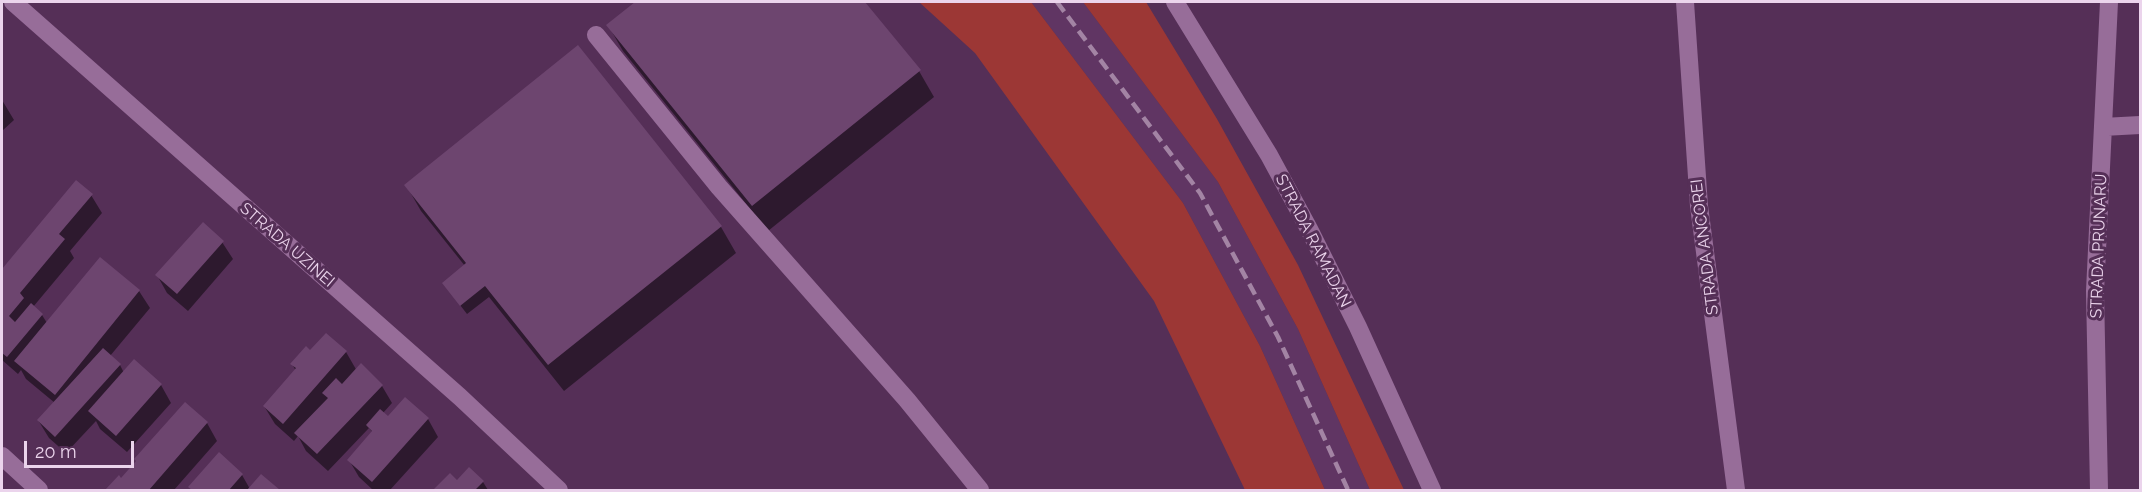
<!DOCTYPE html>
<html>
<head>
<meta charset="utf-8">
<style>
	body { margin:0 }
	#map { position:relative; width:2142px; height:492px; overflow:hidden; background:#552f57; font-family:Raleway,sans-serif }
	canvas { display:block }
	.frame { position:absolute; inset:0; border:3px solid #ebd4ec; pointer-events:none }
	.scale { position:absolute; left:24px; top:441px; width:110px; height:27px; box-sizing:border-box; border:3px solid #ebd4ec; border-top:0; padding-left:8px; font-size:18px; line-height:21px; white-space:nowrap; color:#ebd4ec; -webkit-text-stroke:4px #552f57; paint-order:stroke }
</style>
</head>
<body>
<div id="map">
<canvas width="2142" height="492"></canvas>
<div class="frame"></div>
<div class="scale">20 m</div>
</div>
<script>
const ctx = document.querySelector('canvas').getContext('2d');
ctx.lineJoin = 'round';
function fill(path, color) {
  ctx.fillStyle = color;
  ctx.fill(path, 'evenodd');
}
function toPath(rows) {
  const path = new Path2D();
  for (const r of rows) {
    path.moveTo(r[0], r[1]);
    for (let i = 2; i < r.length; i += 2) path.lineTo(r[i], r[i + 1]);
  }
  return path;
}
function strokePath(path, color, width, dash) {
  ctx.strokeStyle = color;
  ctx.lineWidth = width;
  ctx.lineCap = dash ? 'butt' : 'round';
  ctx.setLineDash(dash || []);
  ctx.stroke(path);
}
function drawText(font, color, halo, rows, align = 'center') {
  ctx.font = font + ' Raleway,sans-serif';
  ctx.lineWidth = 6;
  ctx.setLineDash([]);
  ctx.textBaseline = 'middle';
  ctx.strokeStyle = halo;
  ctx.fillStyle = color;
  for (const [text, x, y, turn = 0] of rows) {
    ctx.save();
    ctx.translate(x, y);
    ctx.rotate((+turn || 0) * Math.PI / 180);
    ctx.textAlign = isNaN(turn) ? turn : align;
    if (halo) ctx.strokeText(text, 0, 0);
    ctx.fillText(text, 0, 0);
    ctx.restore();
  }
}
fill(toPath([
	[1031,2,1083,2,1218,182,1298,329,1370,490,1325,490,1260,346,1183,203]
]), '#603563');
fill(toPath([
	[919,2,1031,2,1183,203,1260,346,1325,490,1245,490,1154,301,975,53],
	[1083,2,1146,2,1217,119,1298,265,1404,490,1370,490,1298,329,1218,182]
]), '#9c3735');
fill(toPath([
	[637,2,863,2,919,71,934,97,768,231,623,51,608,25],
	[578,47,721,227,736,253,564,391,489,297,467,314,450,292,465,266,421,211,406,185],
	[2,100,14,120,2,131],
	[76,182,91,195,102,213,70,251,74,258,33,307,42,315,47,323,139,291,150,308,110,356,120,365,124,373,134,361,161,385,171,403,127,452,100,429,96,421,66,453,49,438,38,420,55,403,26,379,21,370,18,374,2,360,2,270],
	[222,242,233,259,188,311,167,293,157,275],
	[326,335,346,352,357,371,382,386,392,403,383,413,388,418,405,399,428,419,438,437,390,490,373,490,359,477,349,460,373,433,369,428,328,471,306,451,298,436,294,441,275,424,264,406,296,371,292,364,311,352],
	[185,404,207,423,217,441,174,490,107,490,119,477,121,480],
	[219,454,242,475,250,489,261,476,277,490,192,490,190,487],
	[450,475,457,482,483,482,488,490,435,490]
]), '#0007');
fill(toPath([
	[635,2,865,2,921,70,752,206,606,25],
	[578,45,722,226,548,365,485,286,460,306,442,283,466,263,404,185],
	[76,180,93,194,59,234,65,239,20,293,24,298,9,316,15,322,31,303,43,314,7,357,2,353,2,269],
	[203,222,224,241,177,294,155,275],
	[100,257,140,290,55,395,14,361],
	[326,333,347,351,283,424,263,406,296,368,290,364,306,346,310,350],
	[103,348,121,364,55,437,37,420],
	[134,359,162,384,116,436,88,411],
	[361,363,383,385,317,454,294,433,328,398,322,393,336,378,342,384],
	[405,397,429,418,372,482,347,460,372,431,366,425,380,409,388,416],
	[185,402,208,422,149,490,105,490,119,475,121,478,136,461,134,459],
	[219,452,243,474,229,490,192,490,188,487],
	[469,467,484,481,475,490,433,490,450,473,457,480],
	[261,474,280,490,247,490]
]), '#6d456f');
strokePath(toPath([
	[596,35,719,187,907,400,980,490]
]), '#976d99', 18);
strokePath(toPath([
	[13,2,460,397,559,490],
	[1685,2,1699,206,1736,490],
	[2103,127,2140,125],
	[2,456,39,490],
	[2099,490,2095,291,2109,2]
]), '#976d99', 18);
strokePath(toPath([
	[1175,2,1269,155,1309,229,1358,327,1432,490]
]), '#976d99', 18);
strokePath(toPath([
	[1057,2,1200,193,1278,337,1348,490]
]), '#a384a4', 4.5, [12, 6]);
drawText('16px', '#ebd4ec', '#552f57', [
	["STRADA RAMADAN",1313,241,63],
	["STRADA UZINEI",287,245,41],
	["STRADA PRUNARU",2099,246,-88],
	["STRADA ANCOREI",1705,247,-97]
]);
</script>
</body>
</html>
